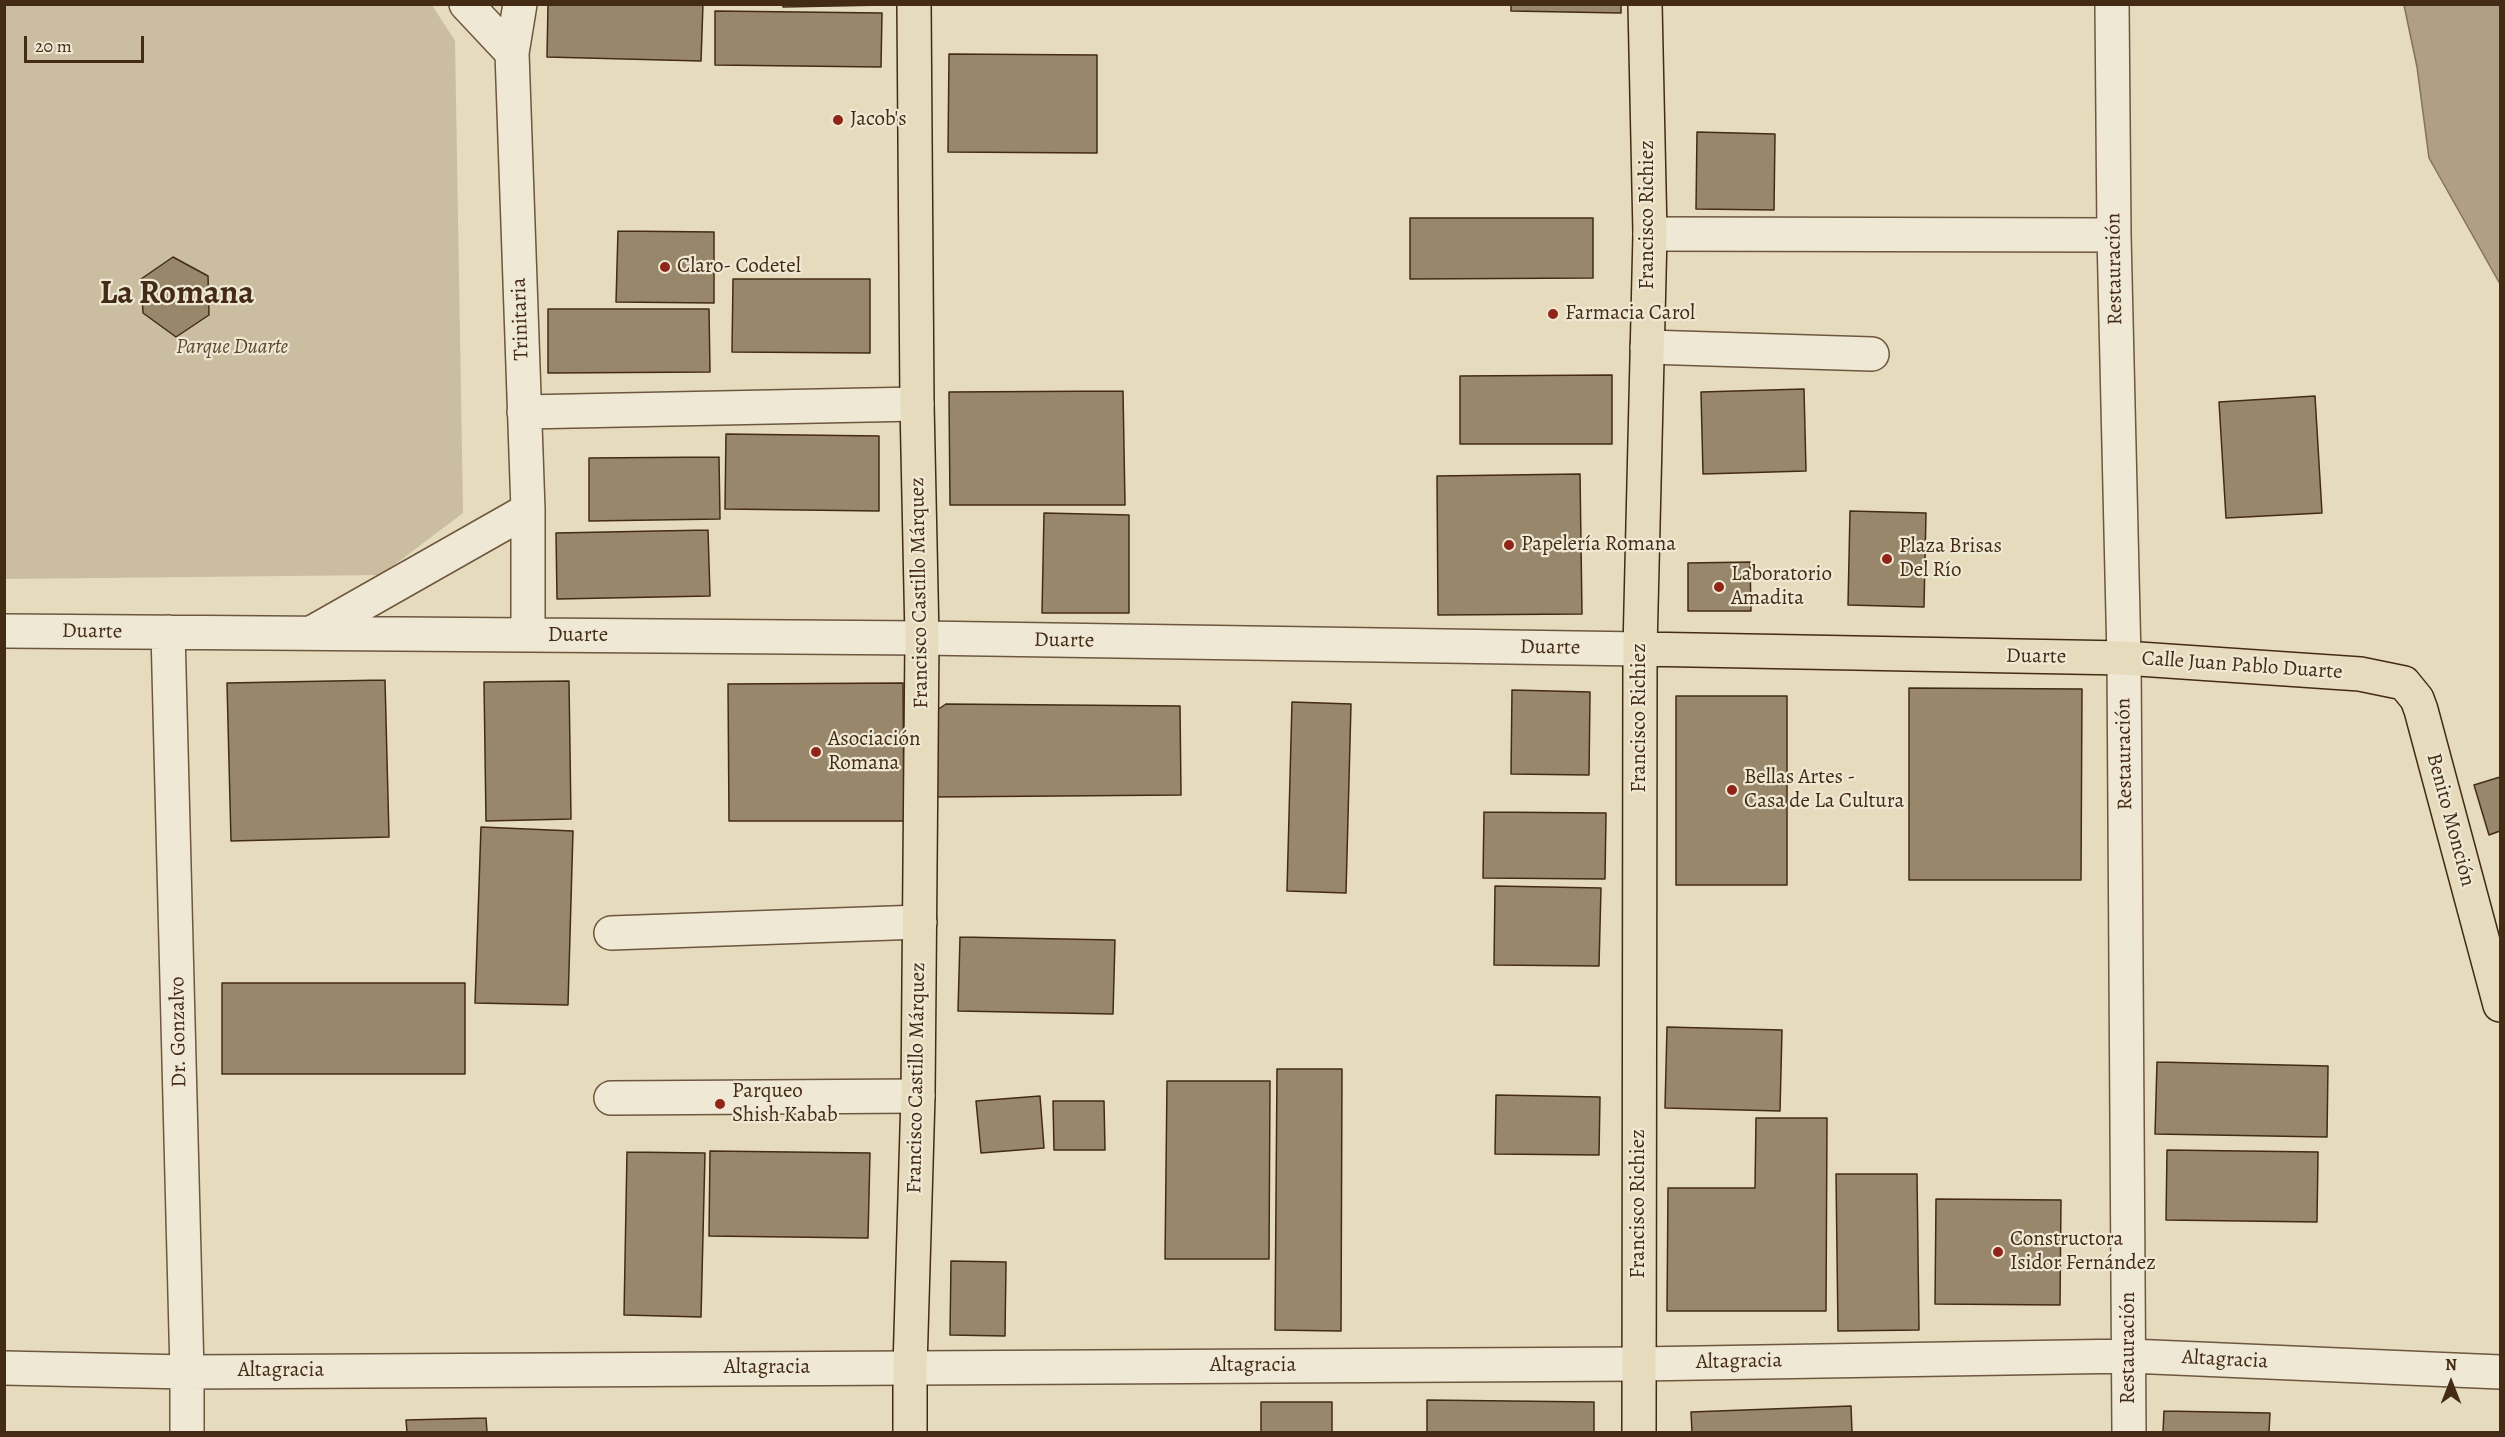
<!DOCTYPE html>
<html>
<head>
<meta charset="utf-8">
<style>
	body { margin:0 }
	#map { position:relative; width:2505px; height:1437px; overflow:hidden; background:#e7dbbd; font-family:Alegreya,serif }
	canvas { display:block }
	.frame { position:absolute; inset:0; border:6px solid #442b15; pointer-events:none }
	.north { position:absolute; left:2421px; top:1353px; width:60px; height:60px; -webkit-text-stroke:4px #efe8d4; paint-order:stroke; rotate:0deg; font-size:16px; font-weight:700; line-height:24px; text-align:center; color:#442b15 }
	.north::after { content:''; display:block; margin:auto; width:21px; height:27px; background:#442b15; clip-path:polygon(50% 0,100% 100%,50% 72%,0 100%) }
	.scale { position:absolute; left:24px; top:36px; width:120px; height:27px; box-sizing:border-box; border:3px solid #442b15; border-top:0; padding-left:8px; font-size:18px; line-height:21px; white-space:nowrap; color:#442b15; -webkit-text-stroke:4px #efe8d4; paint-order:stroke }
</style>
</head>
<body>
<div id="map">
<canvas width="2505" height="1437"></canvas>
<div class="frame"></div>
<div class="north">N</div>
<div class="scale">20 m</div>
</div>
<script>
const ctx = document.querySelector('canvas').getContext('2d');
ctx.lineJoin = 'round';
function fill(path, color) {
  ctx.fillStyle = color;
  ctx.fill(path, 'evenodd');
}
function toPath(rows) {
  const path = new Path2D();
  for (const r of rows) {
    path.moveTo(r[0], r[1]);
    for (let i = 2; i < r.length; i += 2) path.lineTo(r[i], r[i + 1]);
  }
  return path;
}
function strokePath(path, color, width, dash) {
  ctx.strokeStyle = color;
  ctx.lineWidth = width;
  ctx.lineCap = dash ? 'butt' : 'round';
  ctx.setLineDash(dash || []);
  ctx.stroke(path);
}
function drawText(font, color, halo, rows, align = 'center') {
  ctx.font = font + ' Alegreya,serif';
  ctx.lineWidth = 4.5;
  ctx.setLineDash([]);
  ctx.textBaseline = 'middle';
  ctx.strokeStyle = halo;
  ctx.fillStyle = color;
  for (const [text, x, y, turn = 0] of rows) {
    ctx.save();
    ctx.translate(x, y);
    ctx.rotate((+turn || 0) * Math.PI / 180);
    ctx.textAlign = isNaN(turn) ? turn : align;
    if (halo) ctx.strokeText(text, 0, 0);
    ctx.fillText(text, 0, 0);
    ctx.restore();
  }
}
fill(toPath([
	[4,5,432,5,455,41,463,513,381,575,5,579]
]), '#cbbda0');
const water = toPath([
	[2404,5,2500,5,2500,284,2429,158,2417,67,2404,5]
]);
fill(water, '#b09f84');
strokePath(water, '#857158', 1.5);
const building = toPath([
	[548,4,703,4,701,61,547,57,548,4],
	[783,4,884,4,884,5,783,7,783,4],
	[1511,4,1621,4,1621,13,1511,11,1511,4],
	[715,11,882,13,881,67,715,65,715,11],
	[949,54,1097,55,1097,153,948,152,949,54],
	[1697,132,1775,134,1774,210,1696,209,1697,132],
	[1410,218,1593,218,1593,278,1410,279,1410,218],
	[618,231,714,232,714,303,616,302,618,231],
	[173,257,208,276,209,315,176,337,143,313,141,279,173,257],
	[733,279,870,279,870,353,732,352,733,279],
	[548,309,709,309,710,372,548,373,548,309],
	[1612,375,1612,444,1460,444,1460,376,1612,375],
	[1804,389,1806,471,1703,474,1701,392,1804,389],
	[1123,391,1125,505,950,505,949,392,1123,391],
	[2315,396,2322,513,2226,518,2219,402,2315,396],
	[726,434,879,436,879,511,725,509,726,434],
	[719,457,720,519,589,521,589,458,719,457],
	[1580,474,1582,614,1438,615,1437,476,1580,474],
	[1850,511,1926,513,1924,607,1848,605,1850,511],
	[1044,513,1129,515,1129,613,1042,613,1044,513],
	[708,530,710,596,557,599,556,533,708,530],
	[1750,562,1751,611,1688,611,1688,563,1750,562],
	[385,680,389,837,231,841,227,683,385,680],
	[569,681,571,819,486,821,484,682,569,681],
	[903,683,904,821,729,821,728,684,903,683],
	[1909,688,2082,689,2081,880,1909,880,1909,688],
	[1512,690,1590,692,1589,775,1511,774,1512,690],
	[1676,696,1787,696,1787,885,1676,885,1676,696],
	[1292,702,1351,704,1346,893,1287,891,1292,702],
	[946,704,1180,706,1181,795,933,797,931,714,946,704],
	[2500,777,2500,831,2489,835,2474,785,2500,777],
	[1484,812,1606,813,1605,879,1483,878,1484,812],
	[481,827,573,831,568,1005,475,1003,481,827],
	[1495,886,1601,888,1599,966,1494,965,1495,886],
	[960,937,1115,940,1113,1014,958,1011,960,937],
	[222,983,465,983,465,1074,222,1074,222,983],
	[1667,1027,1782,1030,1780,1111,1665,1108,1667,1027],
	[2157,1062,2328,1066,2327,1137,2155,1134,2157,1062],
	[1277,1069,1342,1069,1341,1331,1275,1330,1277,1069],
	[1167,1081,1270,1081,1269,1259,1165,1259,1167,1081],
	[1496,1095,1600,1097,1599,1155,1495,1154,1496,1095],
	[1040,1096,1044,1148,981,1153,976,1101,1040,1096],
	[1053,1101,1104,1101,1105,1150,1054,1150,1053,1101],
	[1756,1118,1827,1118,1826,1311,1667,1311,1668,1188,1755,1188,1756,1118],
	[2167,1150,2318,1152,2317,1222,2166,1220,2167,1150],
	[710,1151,870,1153,868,1238,709,1236,710,1151],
	[627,1152,705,1153,701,1317,624,1315,627,1152],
	[1836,1174,1917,1174,1919,1330,1838,1331,1836,1174],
	[1936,1199,2061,1200,2060,1305,1935,1304,1936,1199],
	[951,1261,1006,1262,1005,1336,950,1335,951,1261],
	[1427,1400,1594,1402,1594,1432,1427,1432,1427,1400],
	[1261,1402,1332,1402,1332,1432,1261,1432,1261,1402],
	[1851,1406,1852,1432,1692,1432,1691,1412,1851,1406],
	[2164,1411,2270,1413,2269,1432,2163,1432,2164,1411],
	[486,1418,487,1432,407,1432,406,1420,486,1418]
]);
fill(building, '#99876c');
strokePath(building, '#442b15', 1.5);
const minor = toPath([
	[466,4,512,53],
	[520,4,512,53,528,510,528,635],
	[2112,4,2114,235,2124,658,2129,1432],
	[1650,234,2114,235],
	[1647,347,1872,354],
	[524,412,917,404],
	[4,631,922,638,1640,649],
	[168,632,187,1372,187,1432],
	[313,632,528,510],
	[611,933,920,922],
	[611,1098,918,1096],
	[4,1368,187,1372,1638,1364,2130,1356,2500,1372]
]);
const major = toPath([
	[1640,649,2124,658,2360,674,2404,683,2417,699,2421,710,2500,1005],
	[910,1432,910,1367,918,1096,922,638,917,404,914,4],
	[1639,1432,1640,649,1650,234,1645,4]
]);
strokePath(minor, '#6d573f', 36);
strokePath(major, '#442b15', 36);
strokePath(minor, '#efe8d4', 33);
strokePath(major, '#e7dbbd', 33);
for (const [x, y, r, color] of [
	[838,120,6,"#8f2418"],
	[665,267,6,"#8f2418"],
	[1553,314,6,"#8f2418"],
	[1509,545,6,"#8f2418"],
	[1887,559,6,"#8f2418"],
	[1719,587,6,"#8f2418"],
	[816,752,6,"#8f2418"],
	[1732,790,6,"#8f2418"],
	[720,1104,6,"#8f2418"],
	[1998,1252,6,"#8f2418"]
]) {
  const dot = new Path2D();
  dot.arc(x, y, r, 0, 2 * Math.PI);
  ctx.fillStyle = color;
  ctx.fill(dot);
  strokePath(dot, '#efe8d4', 2);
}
drawText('21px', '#442b15', '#efe8d4', [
	["Jacob's",850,120],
	["Claro- Codetel",677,267],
	["Farmacia Carol",1565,314],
	["Papelería Romana",1521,545],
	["Plaza Brisas",1899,547],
	["Del Río",1899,571],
	["Laboratorio",1731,575],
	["Amadita",1731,599],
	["Asociación",828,740],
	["Romana",828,764],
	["Bellas Artes -",1744,778],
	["Casa de La Cultura",1744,802],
	["Parqueo",732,1092],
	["Shish Kabab",732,1116],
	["Constructora",2010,1240],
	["Isidor Fernández",2010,1264]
], 'left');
drawText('21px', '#442b15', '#efe8d4', [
	["Francisco Richiez",1648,215,-90],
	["Restauración",2115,269,-91],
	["Trinitaria",521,319,-92],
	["Francisco Castillo Márquez",920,593,-91],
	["Duarte",92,632,1],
	["Duarte",578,636],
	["Duarte",1064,641,1],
	["Duarte",1550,648,1],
	["Duarte",2036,657,1],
	["Calle Juan Pablo Duarte",2242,666,4],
	["Francisco Richiez",1640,718,-90],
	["Restauración",2125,754,-91],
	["Benito Monción",2450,820,75],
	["Dr. Gonzalvo",179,1032,-91],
	["Francisco Castillo Márquez",917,1078,-89],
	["Francisco Richiez",1639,1204,-90],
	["Restauración",2129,1348,-90],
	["Altagracia",2225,1360,3],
	["Altagracia",1739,1362,-1],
	["Altagracia",1253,1366],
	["Altagracia",767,1368],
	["Altagracia",281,1371]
]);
drawText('italic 21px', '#5f4831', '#efe8d4', [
	["Parque Duarte",232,348]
]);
drawText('bold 33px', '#442b15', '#efe8d4', [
	["La Romana",177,295]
]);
</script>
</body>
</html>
